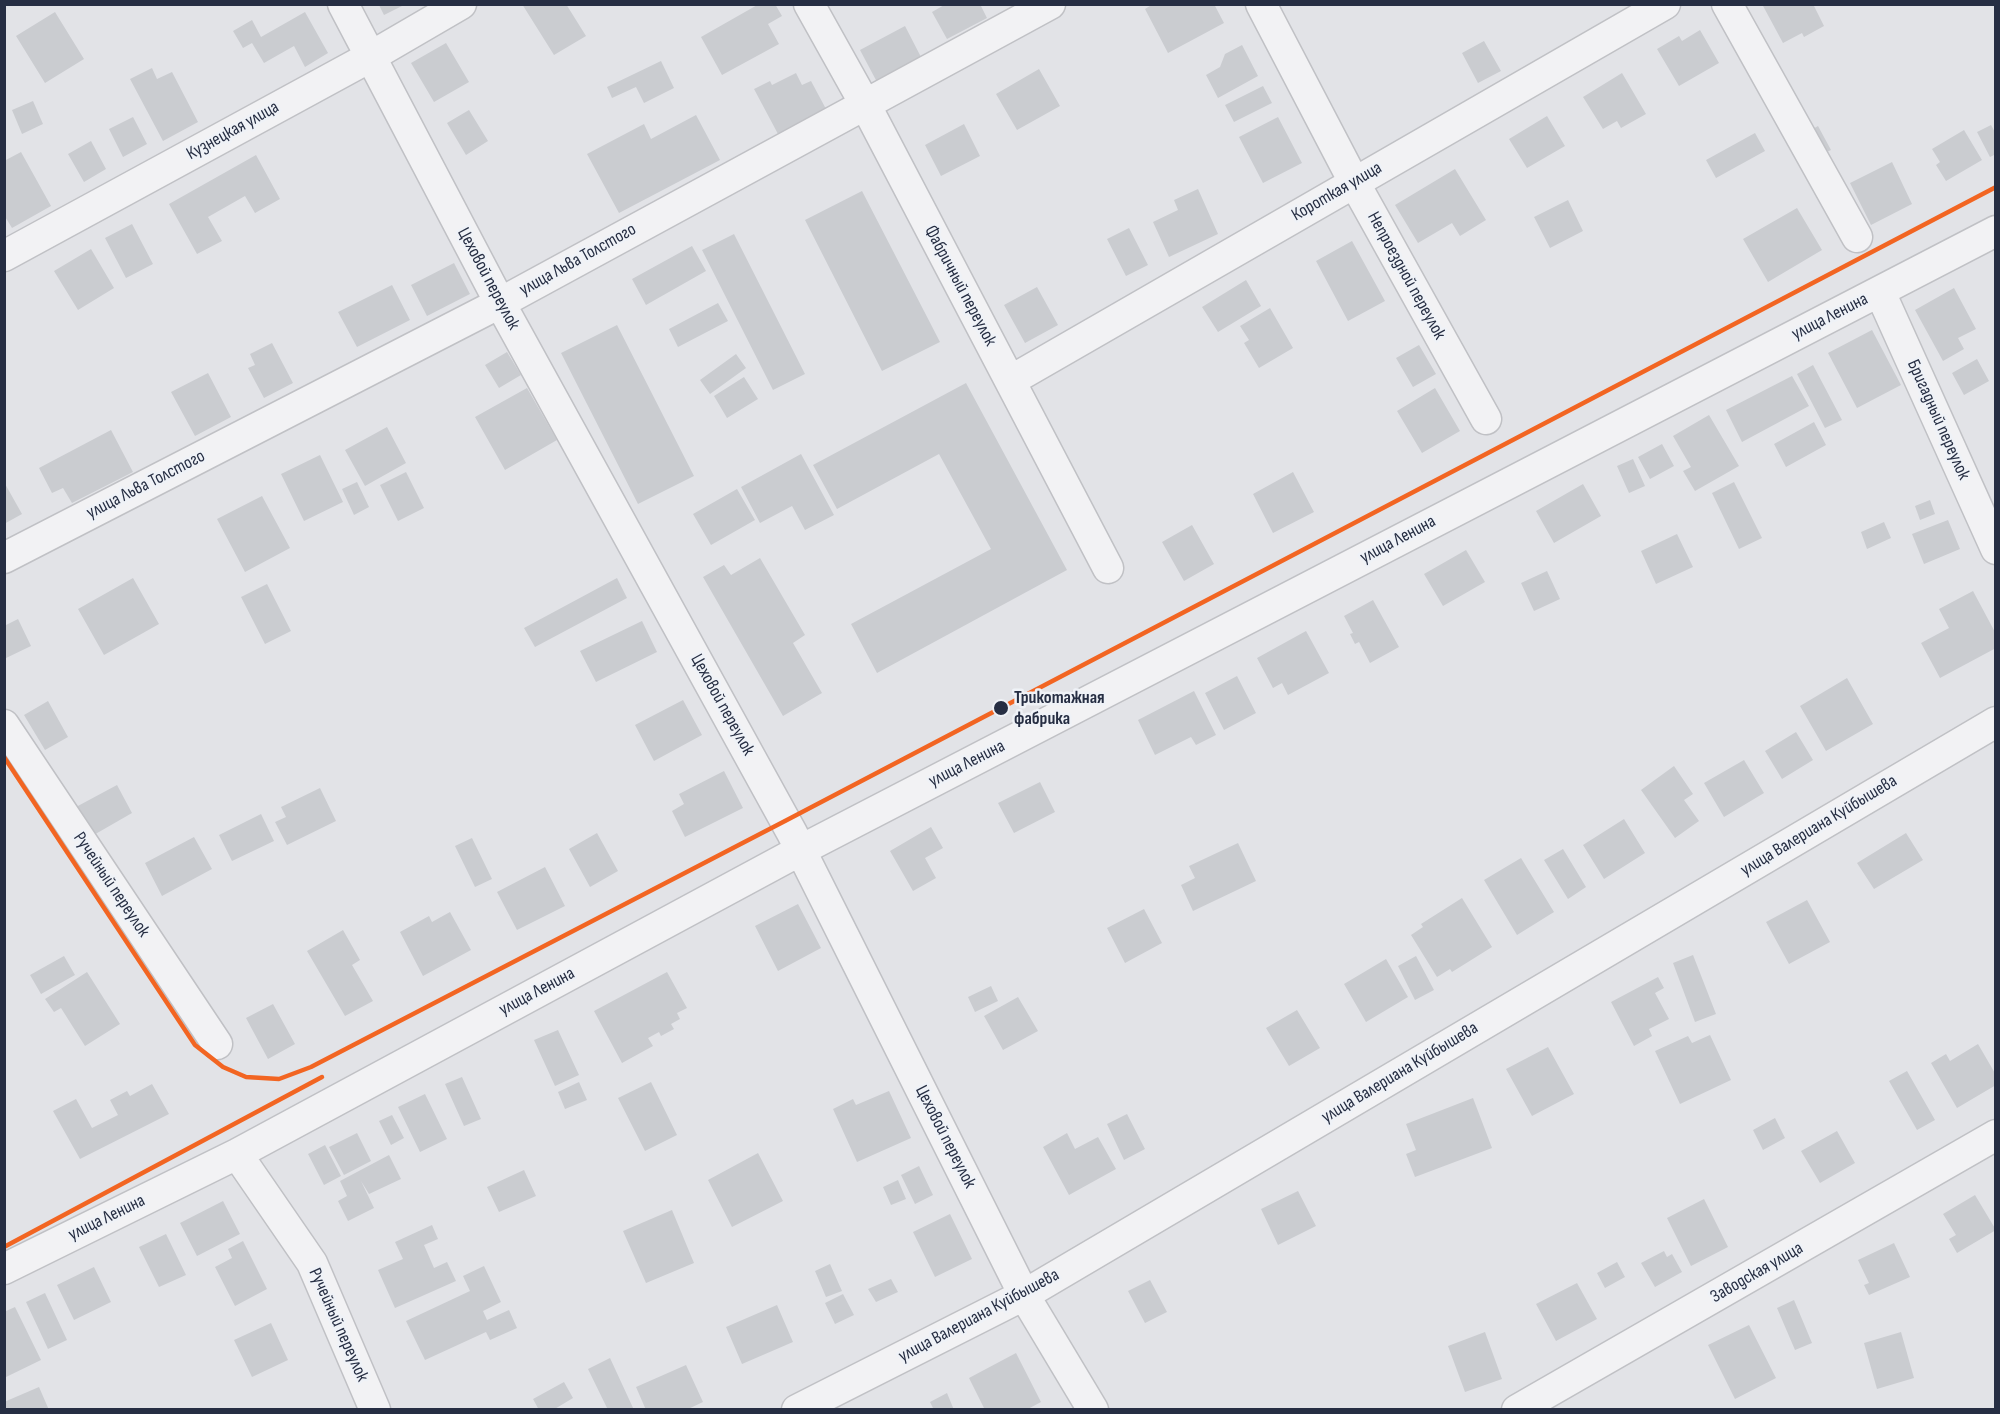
<!DOCTYPE html>
<html>
<head>
<meta charset="utf-8">
<style>
	body { margin:0 }
	#map { position:relative; width:2000px; height:1414px; overflow:hidden; background:#e2e3e7; font-family:"Sofia Sans Condensed",sans-serif }
	canvas { display:block }
	.frame { position:absolute; inset:0; border:6px solid #262e43; pointer-events:none }
</style>
</head>
<body>
<div id="map">
<canvas width="2000" height="1414"></canvas>
<div class="frame"></div>
</div>
<script>
const ctx = document.querySelector('canvas').getContext('2d');
ctx.lineJoin = 'round';
function fill(path, color) {
  ctx.fillStyle = color;
  ctx.fill(path, 'evenodd');
}
function toPath(rows) {
  const path = new Path2D();
  for (const r of rows) {
    path.moveTo(r[0], r[1]);
    for (let i = 2; i < r.length; i += 2) path.lineTo(r[i], r[i + 1]);
  }
  return path;
}
function strokePath(path, color, width, dash) {
  ctx.strokeStyle = color;
  ctx.lineWidth = width;
  ctx.lineCap = dash ? 'butt' : 'round';
  ctx.setLineDash(dash || []);
  ctx.stroke(path);
}
function drawText(font, color, halo, rows, align = 'center') {
  ctx.font = font + ' "Sofia Sans Condensed",sans-serif';
  ctx.lineWidth = 5;
  ctx.setLineDash([]);
  ctx.textBaseline = 'middle';
  ctx.strokeStyle = halo;
  ctx.fillStyle = color;
  for (const [text, x, y, turn = 0] of rows) {
    ctx.save();
    ctx.translate(x, y);
    ctx.rotate((+turn || 0) * Math.PI / 180);
    ctx.textAlign = isNaN(turn) ? turn : align;
    if (halo) ctx.strokeText(text, 0, 0);
    ctx.fillText(text, 0, 0);
    ctx.restore();
  }
}
fill(toPath([
	[522,4,566,4,586,36,554,55],
	[759,4,775,4,782,16,768,24,779,44,722,75,701,37],
	[946,4,980,4,987,18,947,39,932,12],
	[1153,4,1214,4,1224,23,1168,53,1145,9],
	[1762,4,1813,4,1824,26,1804,37,1802,33,1783,43],
	[379,5,404,5,384,15],
	[55,12,84,59,45,83,16,36],
	[305,12,328,53,305,67,294,46,264,63,252,43,243,48,233,31,252,20,261,37],
	[905,26,922,59,877,82,860,50],
	[1700,30,1719,63,1679,86,1657,49,1679,36,1682,41],
	[1484,41,1501,71,1478,83,1462,53],
	[446,43,469,82,434,102,411,63],
	[1242,45,1258,76,1218,98,1206,75,1220,67,1225,54],
	[661,61,674,88,644,103,636,87,612,98,607,87],
	[152,68,157,79,172,72,198,122,163,141,130,79],
	[1039,69,1060,106,1017,130,996,94],
	[796,73,802,85,811,81,826,109,778,134,754,89,770,81,772,85],
	[1622,73,1646,114,1621,128,1617,121,1603,129,1583,97],
	[1263,86,1272,103,1234,122,1225,105],
	[33,101,43,124,22,134,12,110],
	[469,110,488,141,466,155,447,123],
	[696,115,720,160,619,213,587,154,644,124,651,139],
	[1547,116,1565,146,1527,168,1509,139],
	[133,117,147,144,123,157,109,129],
	[1278,117,1302,163,1263,183,1239,137],
	[964,124,980,156,941,176,925,145],
	[1991,125,1996,134,1996,154,1990,157,1977,132],
	[1818,126,1831,150,1814,158,1802,135],
	[1964,130,1982,160,1946,181,1936,165,1940,162,1932,149],
	[1755,133,1765,151,1716,178,1706,160],
	[91,141,106,169,84,182,68,154],
	[21,152,51,206,12,228,4,215,4,161],
	[256,155,280,199,255,213,245,196,208,217,222,241,197,254,169,204],
	[1892,162,1912,204,1871,225,1850,183],
	[1455,169,1486,220,1460,236,1452,223,1418,243,1395,205],
	[1198,189,1218,234,1169,257,1153,222,1178,210,1174,200],
	[862,191,940,342,882,371,805,220],
	[1568,200,1583,231,1550,248,1534,217],
	[1797,208,1822,250,1768,282,1743,239],
	[132,224,153,264,126,278,105,238],
	[1129,228,1148,265,1126,276,1107,239],
	[734,234,805,374,773,390,702,250],
	[1352,241,1385,301,1348,321,1316,261],
	[692,246,706,271,646,305,632,279],
	[91,249,114,288,78,310,54,271],
	[454,263,470,294,427,316,411,285],
	[1246,280,1261,306,1218,332,1202,307],
	[392,285,410,320,357,347,338,312],
	[1037,287,1058,325,1025,343,1004,305],
	[1954,288,1976,329,1958,338,1964,349,1943,361,1915,310],
	[718,303,728,321,678,347,669,329],
	[1270,308,1293,348,1259,368,1244,343,1249,340,1240,326],
	[617,325,694,476,638,504,561,353],
	[1872,330,1901,385,1857,408,1828,353],
	[272,343,293,383,264,398,248,368,255,365,250,354],
	[1419,345,1436,374,1413,387,1396,358],
	[507,352,521,375,499,388,485,365],
	[736,354,746,368,710,394,700,380],
	[1977,359,1989,381,1964,395,1952,373],
	[1813,365,1842,420,1825,428,1797,374],
	[208,373,231,417,195,436,171,392],
	[1792,376,1809,406,1742,442,1726,410],
	[744,377,758,399,727,418,714,396],
	[966,383,1067,570,877,673,851,624,991,549,939,454,837,509,813,465],
	[527,388,557,440,505,470,475,417],
	[1435,388,1460,431,1422,453,1397,411],
	[1709,415,1739,466,1695,491,1683,471,1691,467,1673,436],
	[1814,422,1826,445,1786,467,1774,444],
	[387,427,406,463,365,486,345,450],
	[111,430,133,472,72,503,63,488,52,493,39,468],
	[1662,444,1674,466,1650,479,1638,457],
	[801,454,834,515,805,530,792,506,760,523,741,487],
	[320,455,343,502,304,521,281,474],
	[1633,459,1645,486,1629,493,1617,466],
	[406,472,424,508,398,521,380,485],
	[1293,472,1314,512,1273,533,1253,494],
	[4,482,22,514,4,524],
	[357,482,369,507,354,515,342,489],
	[1734,482,1762,538,1739,549,1712,493],
	[1583,484,1601,516,1554,543,1536,511],
	[737,489,755,520,711,545,693,514],
	[262,496,290,548,245,572,217,519],
	[1930,500,1935,514,1920,520,1915,506],
	[1948,520,1960,549,1924,564,1912,534],
	[1884,522,1891,538,1867,549,1861,532],
	[1192,525,1214,564,1184,581,1162,542],
	[1677,534,1693,567,1656,584,1641,551],
	[1466,550,1485,582,1443,606,1424,574],
	[760,558,805,635,793,643,822,693,783,716,703,577,724,565,731,575],
	[1547,571,1560,599,1534,611,1521,583],
	[133,578,159,624,104,655,78,609],
	[617,578,627,598,535,647,524,628],
	[267,584,291,631,265,644,241,597],
	[1973,591,1996,634,1996,648,1940,678,1921,643,1949,628,1939,609],
	[1373,600,1399,647,1370,663,1359,642,1355,644,1350,634,1353,633,1344,616],
	[18,619,31,646,4,659,4,626],
	[642,621,657,652,596,682,580,651],
	[1306,631,1329,673,1288,695,1282,683,1273,688,1257,658],
	[1237,676,1256,713,1224,730,1205,693],
	[1847,678,1873,724,1826,751,1800,706],
	[1194,691,1216,735,1196,745,1191,737,1155,755,1138,720],
	[683,700,702,735,654,761,635,725],
	[48,701,68,737,45,750,24,715],
	[1796,732,1813,760,1782,779,1765,751],
	[1744,760,1764,793,1724,817,1704,783],
	[1674,766,1693,794,1684,800,1699,821,1675,838,1641,790],
	[724,771,743,808,685,837,672,811,684,804,679,794],
	[1040,782,1055,812,1014,833,998,803],
	[117,785,132,813,92,836,76,807],
	[320,788,336,821,287,845,275,822,286,817,281,807],
	[261,814,274,841,232,861,219,835],
	[1624,819,1645,853,1604,879,1583,845],
	[931,827,943,848,925,858,936,878,913,891,890,851],
	[597,833,618,871,590,887,569,849],
	[1906,833,1923,860,1874,889,1857,863],
	[194,837,212,869,162,896,145,863],
	[472,838,492,879,475,887,455,846],
	[1238,843,1256,881,1193,911,1181,885,1195,878,1189,866],
	[1563,849,1586,887,1568,899,1544,860],
	[1521,858,1554,912,1517,935,1484,880],
	[545,867,565,906,517,930,497,892],
	[1462,898,1492,947,1452,972,1450,969,1437,977,1411,935,1423,927,1421,924],
	[1807,900,1830,942,1789,964,1766,922],
	[798,904,821,948,778,971,755,926],
	[1144,909,1162,943,1125,963,1107,928],
	[450,912,471,950,423,976,400,932,429,916,432,922],
	[343,930,360,960,352,965,373,1001,345,1016,307,951],
	[1693,955,1716,1014,1695,1022,1673,963],
	[64,956,75,975,41,994,30,975],
	[1416,956,1434,990,1415,1000,1398,966],
	[1386,959,1408,997,1366,1022,1344,984],
	[87,972,120,1024,85,1046,61,1008,54,1012,45,999],
	[667,972,687,1008,677,1013,680,1019,671,1024,674,1029,661,1036,659,1032,648,1038,653,1046,622,1063,594,1011],
	[1658,977,1664,988,1655,993,1669,1019,1649,1029,1652,1036,1634,1046,1611,1002],
	[991,986,998,1001,975,1012,968,997],
	[1018,997,1038,1031,1003,1050,984,1016],
	[273,1004,295,1044,268,1059,246,1018],
	[1297,1010,1320,1048,1289,1066,1266,1028],
	[558,1030,579,1075,555,1086,534,1040],
	[1710,1035,1731,1080,1680,1104,1655,1051,1688,1036,1692,1043],
	[1978,1044,1996,1075,1996,1085,1957,1108,1931,1063,1946,1054,1950,1061],
	[1548,1047,1574,1094,1532,1116,1506,1069],
	[1907,1071,1935,1120,1917,1130,1889,1081],
	[462,1077,481,1119,464,1126,445,1084],
	[579,1082,587,1100,565,1109,558,1092],
	[651,1082,677,1135,645,1151,618,1098],
	[152,1084,169,1114,80,1159,53,1111,76,1099,92,1128,118,1115,110,1100,127,1091,130,1096],
	[889,1091,911,1138,857,1162,833,1109,853,1099,856,1105],
	[425,1094,447,1139,420,1152,398,1107],
	[1473,1098,1492,1148,1415,1177,1406,1154,1416,1150,1406,1124],
	[1127,1114,1145,1149,1124,1160,1107,1124],
	[392,1115,404,1138,391,1145,379,1121],
	[1775,1118,1785,1138,1763,1150,1753,1130],
	[1837,1131,1855,1163,1820,1183,1801,1151],
	[357,1133,371,1161,344,1175,329,1147],
	[1067,1133,1075,1149,1098,1137,1116,1169,1069,1195,1043,1147],
	[325,1145,341,1176,324,1185,308,1154],
	[758,1153,783,1201,732,1227,708,1180],
	[389,1155,401,1179,369,1194,361,1181,374,1208,348,1221,338,1201,347,1196,340,1181],
	[919,1166,933,1195,915,1204,901,1175],
	[524,1170,536,1196,499,1212,487,1187],
	[898,1180,906,1199,891,1205,883,1187],
	[1298,1191,1316,1226,1278,1245,1261,1209],
	[1975,1195,1996,1230,1957,1253,1949,1239,1956,1235,1943,1214],
	[1704,1199,1728,1247,1691,1266,1667,1218],
	[223,1201,240,1234,197,1256,180,1223],
	[672,1210,694,1263,646,1283,623,1231],
	[950,1214,972,1259,935,1277,913,1232],
	[432,1225,438,1239,424,1245,434,1268,447,1262,456,1281,395,1308,378,1270,403,1259,395,1242],
	[166,1234,186,1275,159,1287,139,1247],
	[243,1241,267,1289,235,1306,215,1267,232,1258,228,1249],
	[1894,1243,1910,1277,1869,1295,1864,1285,1869,1283,1858,1260],
	[1664,1251,1667,1257,1672,1254,1682,1272,1655,1287,1641,1263],
	[1617,1262,1625,1277,1605,1288,1597,1273],
	[830,1264,842,1291,826,1297,815,1271],
	[484,1266,501,1302,483,1311,487,1320,509,1310,517,1328,490,1340,486,1332,425,1360,406,1321,470,1291,463,1276],
	[94,1267,111,1302,74,1320,57,1285],
	[891,1279,898,1292,876,1302,868,1289],
	[1150,1280,1167,1312,1145,1323,1128,1291],
	[1577,1283,1597,1319,1556,1341,1536,1304],
	[45,1293,67,1340,48,1349,26,1302],
	[843,1294,854,1315,835,1324,825,1303],
	[1794,1300,1812,1343,1795,1350,1777,1308],
	[777,1305,793,1342,742,1364,726,1327],
	[15,1307,41,1360,4,1378,4,1312],
	[271,1323,288,1360,252,1377,234,1340],
	[1749,1325,1776,1378,1735,1399,1708,1345],
	[1485,1332,1502,1379,1465,1392,1448,1346],
	[1901,1332,1914,1378,1877,1389,1864,1343],
	[1016,1353,1041,1402,1026,1410,985,1410,969,1378],
	[610,1358,634,1410,608,1410,588,1369],
	[686,1365,703,1402,686,1410,646,1410,636,1387],
	[564,1382,573,1398,553,1410,539,1410,533,1399],
	[39,1387,49,1410,4,1410,4,1402],
	[947,1393,954,1410,934,1410,930,1402]
]), '#caccd0');
const minor = toPath([
	[343,4,500,303,792,833,1024,1295,1093,1410],
	[809,4,866,106,1108,568],
	[1261,4,1354,182,1486,419],
	[1727,4,1857,237],
	[4,256,370,57,461,4],
	[1880,292,1996,549],
	[1010,381,1665,4],
	[4,558,500,303,1050,4],
	[4,725,217,1044],
	[237,1154,312,1263,375,1410],
	[4,1269,237,1154,801,850,1996,231],
	[797,1410,1024,1295,1996,722],
	[1517,1410,1996,1135]
]);
strokePath(minor, '#c0c1c5', 33);
strokePath(minor, '#f2f2f4', 30);
strokePath(toPath([
	[4,757,195,1045,223,1067,246,1077,279,1079,311,1067,785,821,1996,187],
	[4,1247,322,1077]
]), '#f26522', 4.5);
for (const [x, y, r, color] of [
	[1001,708,8,"#262e43"]
]) {
  const dot = new Path2D();
  dot.arc(x, y, r, 0, 2 * Math.PI);
  ctx.fillStyle = color;
  ctx.fill(dot);
  strokePath(dot, '#eff2f7', 2);
}
drawText('18px', '#262e43', '#eff2f7', [
	["Кузнецкая улица",233,131,-29],
	["Короткая улица",1337,192,-30],
	["улица Льва Толстого",578,260,-29],
	["Непроездной переулок",1406,276,61],
	["Цеховой переулок",488,279,62],
	["Фабричный переулок",960,286,62],
	["улица Ленина",1830,317,-27],
	["Бригадный переулок",1938,420,66],
	["улица Льва Толстого",146,485,-27],
	["улица Ленина",1398,540,-28],
	["Цеховой переулок",722,705,61],
	["улица Ленина",967,764,-27],
	["улица Валериана Куйбышева",1819,826,-31],
	["Ручейный переулок",111,885,56],
	["улица Ленина",537,992,-28],
	["улица Валериана Куйбышева",1400,1073,-31],
	["Цеховой переулок",945,1137,63],
	["улица Ленина",107,1218,-26],
	["Заводская улица",1757,1273,-30],
	["улица Валериана Куйбышева",979,1316,-28],
	["Ручейный переулок",338,1325,66]
]);
drawText('bold 18px', '#262e43', '#eff2f7', [
	["Трикотажная",1014,698],
	["фабрика",1014,719]
], 'left');
</script>
</body>
</html>
